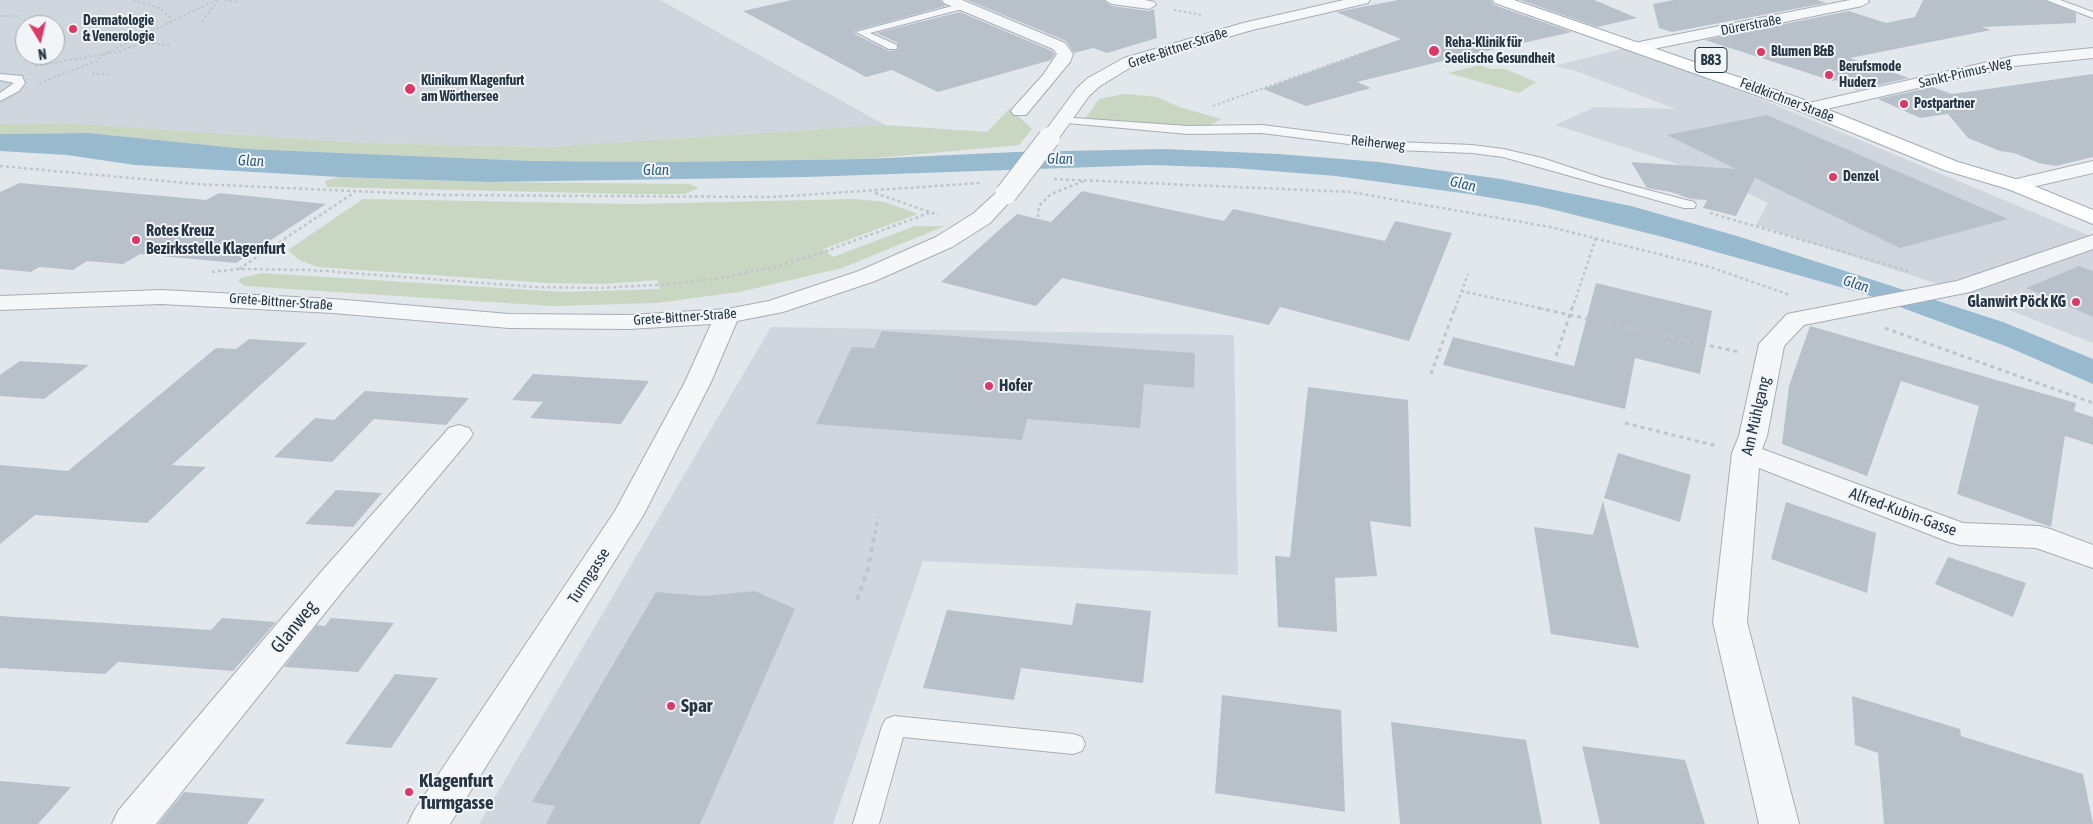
<!DOCTYPE html>
<html>
<head>
<meta charset="utf-8">
<style>
	body { margin:0 }
	#map { position:relative; width:2093px; height:824px; overflow:hidden; background:#e1e7eb; font-family:"Asap Condensed",sans-serif }
	canvas { display:block }
	.north { position:absolute; left:15px; top:15px; width:50px; height:50px; box-sizing:border-box; background:#f1f5f8; border:1px solid #a0a9b0; border-radius:50%; rotate:171deg; font-size:14px; font-weight:700; line-height:20px; text-align:center; color:#273645 }
	.north::after { content:''; display:block; margin:auto; width:18px; height:22px; background:#de3966; clip-path:polygon(50% 0,100% 100%,50% 72%,0 100%) }
</style>
</head>
<body>
<div id="map">
<canvas width="2093" height="824"></canvas>
<div class="north">N</div>
</div>
<script>
const ctx = document.querySelector('canvas').getContext('2d');
ctx.lineJoin = 'round';
function fill(path, color) {
  ctx.fillStyle = color;
  ctx.fill(path, 'evenodd');
}
function toPath(rows) {
  const path = new Path2D();
  for (const r of rows) {
    path.moveTo(r[0], r[1]);
    for (let i = 2; i < r.length; i += 2) path.lineTo(r[i], r[i + 1]);
  }
  return path;
}
function strokePath(path, color, width, dash) {
  ctx.strokeStyle = color;
  ctx.lineWidth = width;
  ctx.lineCap = dash ? 'butt' : 'round';
  ctx.setLineDash(dash || []);
  ctx.stroke(path);
}
function drawText(font, color, halo, rows, align = 'center') {
  ctx.font = font + ' "Asap Condensed",sans-serif';
  ctx.lineWidth = 4;
  ctx.setLineDash([]);
  ctx.textBaseline = 'middle';
  ctx.strokeStyle = halo;
  ctx.fillStyle = color;
  for (const [text, x, y, turn = 0] of rows) {
    ctx.save();
    ctx.translate(x, y);
    ctx.rotate((+turn || 0) * Math.PI / 180);
    ctx.textAlign = isNaN(turn) ? turn : align;
    if (halo) ctx.strokeText(text, 0, 0);
    ctx.fillText(text, 0, 0);
    ctx.restore();
  }
}
fill(toPath([
	[0,0,660,0,885,125,545,147,363,143,67,123,0,124],
	[25,25,55,25,55,55,25,55],
	[1626,48,1756,97,2093,237,2093,343,1966,293,1756,225,1768,203,1708,174,1555,125,1595,107,1676,109,1576,71,1554,66],
	[771,327,1234,335,1238,575,923,561,833,824,479,824]
]), '#cfd6de');
fill(toPath([
	[1480,65,1491,69,1505,69,1536,82,1519,93,1448,73],
	[1125,94,1157,97,1179,107,1221,119,1209,126,1162,125,1085,119,1099,99],
	[1010,108,1032,129,1019,145,866,159,673,162,532,161,247,149,88,133,0,134,0,124,67,123,363,143,545,147,885,125,987,132],
	[339,177,489,182,689,184,699,188,685,194,634,194,327,187,325,181],
	[363,199,634,204,855,199,884,202,918,214,823,249,833,257,915,226,945,226,842,268,739,292,657,303,552,306,245,286,238,281,241,278,262,273,564,292,660,289,657,280,603,284,547,283,318,267,299,260,288,250]
]), '#c9d6c1');
fill(toPath([
	[88,133,247,149,532,161,673,162,866,159,1016,152,1164,149,1279,154,1379,162,1501,179,1631,206,1737,236,2003,322,2093,359,2093,384,2008,347,1865,294,1667,238,1539,206,1469,194,1336,176,1234,168,1151,165,806,177,489,182,339,177,135,165,67,155,0,151,0,134]
]), '#98bacf');
fill(toPath([
	[792,0,940,0,946,6,854,31,855,34,889,51,898,50,898,43,876,33,960,12,1052,51,1055,54,1051,60,938,92,892,70,866,77,743,11],
	[967,0,1103,0,1112,6,1149,11,1154,9,1157,38,1107,53,1093,48,1074,53,1066,41],
	[1398,0,1491,0,1494,5,1572,32,1455,58,1357,82,1371,88,1306,106,1263,89,1401,39,1336,12],
	[1520,0,1594,0,1637,18,1597,27],
	[1674,0,1817,0,1826,3,1672,32,1659,28,1653,4],
	[1923,0,2044,0,2076,13,2076,23,1982,27,1991,30,1850,58,1909,78,1857,90,1836,80,1833,81,1705,40,1849,11,1886,23,1915,17],
	[2093,74,2093,157,2056,166,2039,163,2014,153,2000,151,1968,138,1948,114,1920,118,1878,99,1932,87,1952,94],
	[1767,115,2008,219,1900,248,1755,178,1736,216,1703,208,1707,200,1691,199,1671,192,1647,188,1631,162,1736,169,1667,135],
	[20,183,206,200,219,193,326,204,236,263,140,254,123,264,87,261,73,270,39,267,31,272,0,269,0,192],
	[1082,191,1224,221,1233,209,1385,241,1395,221,1452,233,1409,341,1280,307,1269,325,1062,278,1036,306,941,282,1017,214,1051,222],
	[2079,266,2093,271,2093,317,2026,288],
	[1596,283,1712,311,1700,374,1635,358,1625,409,1443,365,1453,337,1574,366],
	[1810,326,2076,403,2074,411,2093,417,2093,445,2065,436,2051,527,1957,494,1979,406,1901,381,1867,476,1782,444,1789,386],
	[882,331,1195,353,1194,388,1144,384,1140,428,1027,419,1022,440,816,424,852,347,874,348],
	[249,339,307,343,172,465,206,467,147,523,35,515,0,544,0,465,68,471,216,348,236,349],
	[20,361,89,365,44,399,0,396,0,375],
	[533,374,649,381,621,424,530,418,543,402,512,400],
	[1308,387,1408,400,1411,527,1370,521,1377,576,1335,578,1337,632,1278,627,1275,556,1290,557],
	[365,391,469,398,446,425,374,419,332,462,274,457,315,418,334,420],
	[1618,453,1691,475,1680,522,1604,498],
	[336,490,382,493,353,527,305,524],
	[1603,501,1639,648,1551,634,1534,527,1593,535],
	[1786,502,1876,533,1867,593,1771,559],
	[1948,557,2026,583,2013,617,1935,584],
	[755,591,795,609,700,824,546,824,555,806,532,802,656,592,704,596],
	[1076,603,1151,611,1143,683,1021,668,1014,700,923,688,947,610,1072,625],
	[0,616,211,630,222,618,276,622,233,671,118,662,105,674,0,668],
	[331,618,394,623,358,672,284,667,317,625,325,626],
	[395,674,438,678,391,748,345,744],
	[1222,695,1341,710,1345,812,1215,793],
	[1852,696,1960,729,1961,736,2083,774,2093,824,1884,824,1878,753,1855,745],
	[1391,722,1526,740,1542,824,1400,824],
	[1582,746,1685,760,1705,824,1600,824],
	[0,781,71,787,38,824,0,824],
	[184,792,265,799,247,824,158,824]
]), '#b8c0ca');
const lane = toPath([
	[2046,0,2060,0,2093,12,2093,18,2046,0],
	[963,3,966,4,966,8,870,33,897,45,897,49,889,49,856,32,963,3],
	[0,74,22,76,25,83,19,91,0,101,0,93,14,83,0,80,0,74],
	[1060,117,1188,126,1262,125,1396,142,1472,145,1503,149,1542,158,1602,178,1694,202,1696,205,1694,208,1684,208,1503,157,1472,153,1396,150,1262,133,1188,134,1056,122,1054,120,1060,117],
	[894,716,1073,734,1082,737,1085,744,1082,751,1073,754,903,737,879,824,853,824,882,726,886,719,894,716]
]);
const street = toPath([
	[942,0,962,0,1065,43,1073,54,1070,62,1026,115,1014,115,1011,111,1014,107,1043,75,1057,54,1053,49,944,3,942,0],
	[1105,0,1145,0,1154,2,1156,5,1149,9,1112,4,1105,0],
	[1344,0,1370,0,1368,3,1252,30,1136,64,1100,86,1089,96,1056,142,1042,142,1040,138,1077,88,1088,78,1124,58,1243,23,1344,0],
	[1850,0,1868,0,1869,2,1862,6,1639,52,1631,47,1639,42,1850,0],
	[2093,48,2093,58,2014,66,1809,113,1803,112,1800,108,1803,104,1809,103,2014,56,2093,48],
	[2093,161,2093,173,2015,191,2008,189,2005,185,2008,181,2093,161],
	[1006,188,1013,190,1016,194,1013,198,990,223,952,247,875,281,783,312,737,321,711,382,644,514,450,824,408,824,414,811,615,511,685,382,711,324,629,329,509,328,333,313,161,304,0,310,0,296,161,290,333,299,509,314,629,315,727,309,769,301,859,271,936,237,974,213,999,190,1006,188],
	[2093,235,2093,249,1970,292,1804,325,1784,346,1767,436,1762,449,1963,523,2039,526,2050,529,2093,545,2093,568,2036,548,1960,545,1949,542,1759,468,1747,622,1799,824,1759,824,1713,622,1732,453,1739,436,1759,344,1787,314,1957,281,2093,235],
	[459,425,469,428,473,434,469,440,345,588,156,824,112,824,118,811,321,572,449,428,459,425]
]);
const primary = toPath([
	[1493,0,1514,0,1799,98,1958,162,2022,181,2093,210,2093,224,2008,189,1944,170,1787,106,1495,3,1493,0]
]);
strokePath(lane, '#a5aeb6', 2);
strokePath(street, '#a5aeb6', 2);
strokePath(primary, '#9facb9', 2);
strokePath(toPath([
	[133,0,159,8,173,20],
	[224,0,238,2],
	[1174,10,1202,15],
	[0,16,19,16],
	[202,22,218,0],
	[35,66,117,52,142,43,171,45],
	[92,73,109,75],
	[39,83,97,61,102,55,216,0],
	[1213,106,1379,47]
]), '#bfc5ca', 2, [2.5, 2.5]);
strokePath(toPath([
	[0,166,197,184,444,195,773,197,980,183],
	[1054,179,1351,192,1550,227,1710,267,1790,295],
	[875,193,938,215],
	[1710,213,1908,271],
	[1038,217,1039,206,1051,194,1084,181],
	[239,269,355,192],
	[212,272,239,269,311,270,536,287,600,288,671,284,719,278,774,267,821,253,929,213],
	[1461,291,1544,309],
	[1455,309,1468,274],
	[1572,309,1596,238]
]), '#bfc5ca', 2.5, [3, 3]);
strokePath(toPath([
	[1538,308,1739,352],
	[1885,328,2093,403],
	[1556,356,1572,308],
	[1431,374,1455,308],
	[1625,423,1717,446],
	[875,534,878,517]
]), '#bfc5ca', 3, [4, 4]);
strokePath(toPath([
	[857,600,867,572,875,533]
]), '#bfc5ca', 4, [5, 5]);
fill(lane, '#f5f7f9');
fill(street, '#f5f7f9');
fill(primary, '#fff');
const streetBridge = toPath([
	[1006,194,1049,138]
]);
strokePath(streetBridge, '#a5aeb6', 23, []);
strokePath(streetBridge, '#f5f7f9', 21);
for (const [x, y, r, color] of [
	[73,29,5,"#de3966"],
	[1434,51,6,"#de3966"],
	[1761,52,5,"#de3966"],
	[1829,75,5,"#de3966"],
	[410,89,6,"#de3966"],
	[1904,104,5,"#de3966"],
	[1833,177,5,"#de3966"],
	[136,240,5,"#de3966"],
	[2076,302,5,"#de3966"],
	[989,386,5,"#de3966"],
	[671,706,5,"#de3966"],
	[409,792,5,"#de3966"]
]) {
  const dot = new Path2D();
  dot.arc(x, y, r, 0, 2 * Math.PI);
  ctx.fillStyle = color;
  ctx.fill(dot);
  strokePath(dot, '#f1f5f8', 2);
}
drawText('bold 14px', '#273645', '#f1f5f8', [
	["Dermatologie",83,21],
	["& Venerologie",83,37],
	["Reha-Klinik für",1445,43],
	["Seelische Gesundheit",1445,59],
	["Blumen B&B",1771,52],
	["Berufsmode",1839,67],
	["Huderz",1839,83],
	["Klinikum Klagenfurt",421,81],
	["am Wörthersee",421,97],
	["Postpartner",1914,104],
	["Denzel",1843,177]
], 'left');
drawText('14px', '#273645', '#f1f5f8', [
	["Dürerstraße",1751,25,-11],
	["Grete-Bittner-Straße",1178,48,-18],
	["Sankt-Primus-Weg",1965,73,-13],
	["Feldkirchner Straße",1787,100,21],
	["Reiherweg",1378,143,6],
	["Grete-Bittner-Straße",281,302,4],
	["Grete-Bittner-Straße",685,317,-4]
]);
for (const [x, y, w] of [
	[1711,60,32]
]) {
  const box = new Path2D();
  box.roundRect(x - w / 2, y - 12.5, w, 25, 4);
  ctx.fillStyle = '#f1f5f8';
  ctx.fill(box);
  strokePath(box, '#273645', 1);
}
drawText('bold 15px', '#273645', null, [
	["B83",1711,60]
]);
drawText('italic 15px', '#2c5b7e', '#f1f5f8', [
	["Glan",1060,159,1],
	["Glan",251,161,2],
	["Glan",656,170],
	["Glan",1463,184,13],
	["Glan",1856,284,17]
]);
drawText('bold 16px', '#273645', '#f1f5f8', [
	["Rotes Kreuz",146,231],
	["Bezirksstelle Klagenfurt",146,249],
	["Glanwirt Pöck KG",2066,302,"right"],
	["Hofer",999,386]
], 'left');
drawText('16px', '#273645', '#f1f5f8', [
	["Am Mühlgang",1756,416,-77],
	["Alfred-Kubin-Gasse",1903,512,20],
	["Turmgasse",589,576,-57]
]);
drawText('19px', '#273645', '#f1f5f8', [
	["Glanweg",294,627,-51]
]);
drawText('bold 19px', '#273645', '#f1f5f8', [
	["Spar",681,706],
	["Klagenfurt",419,781],
	["Turmgasse",419,803]
], 'left');
</script>
</body>
</html>
